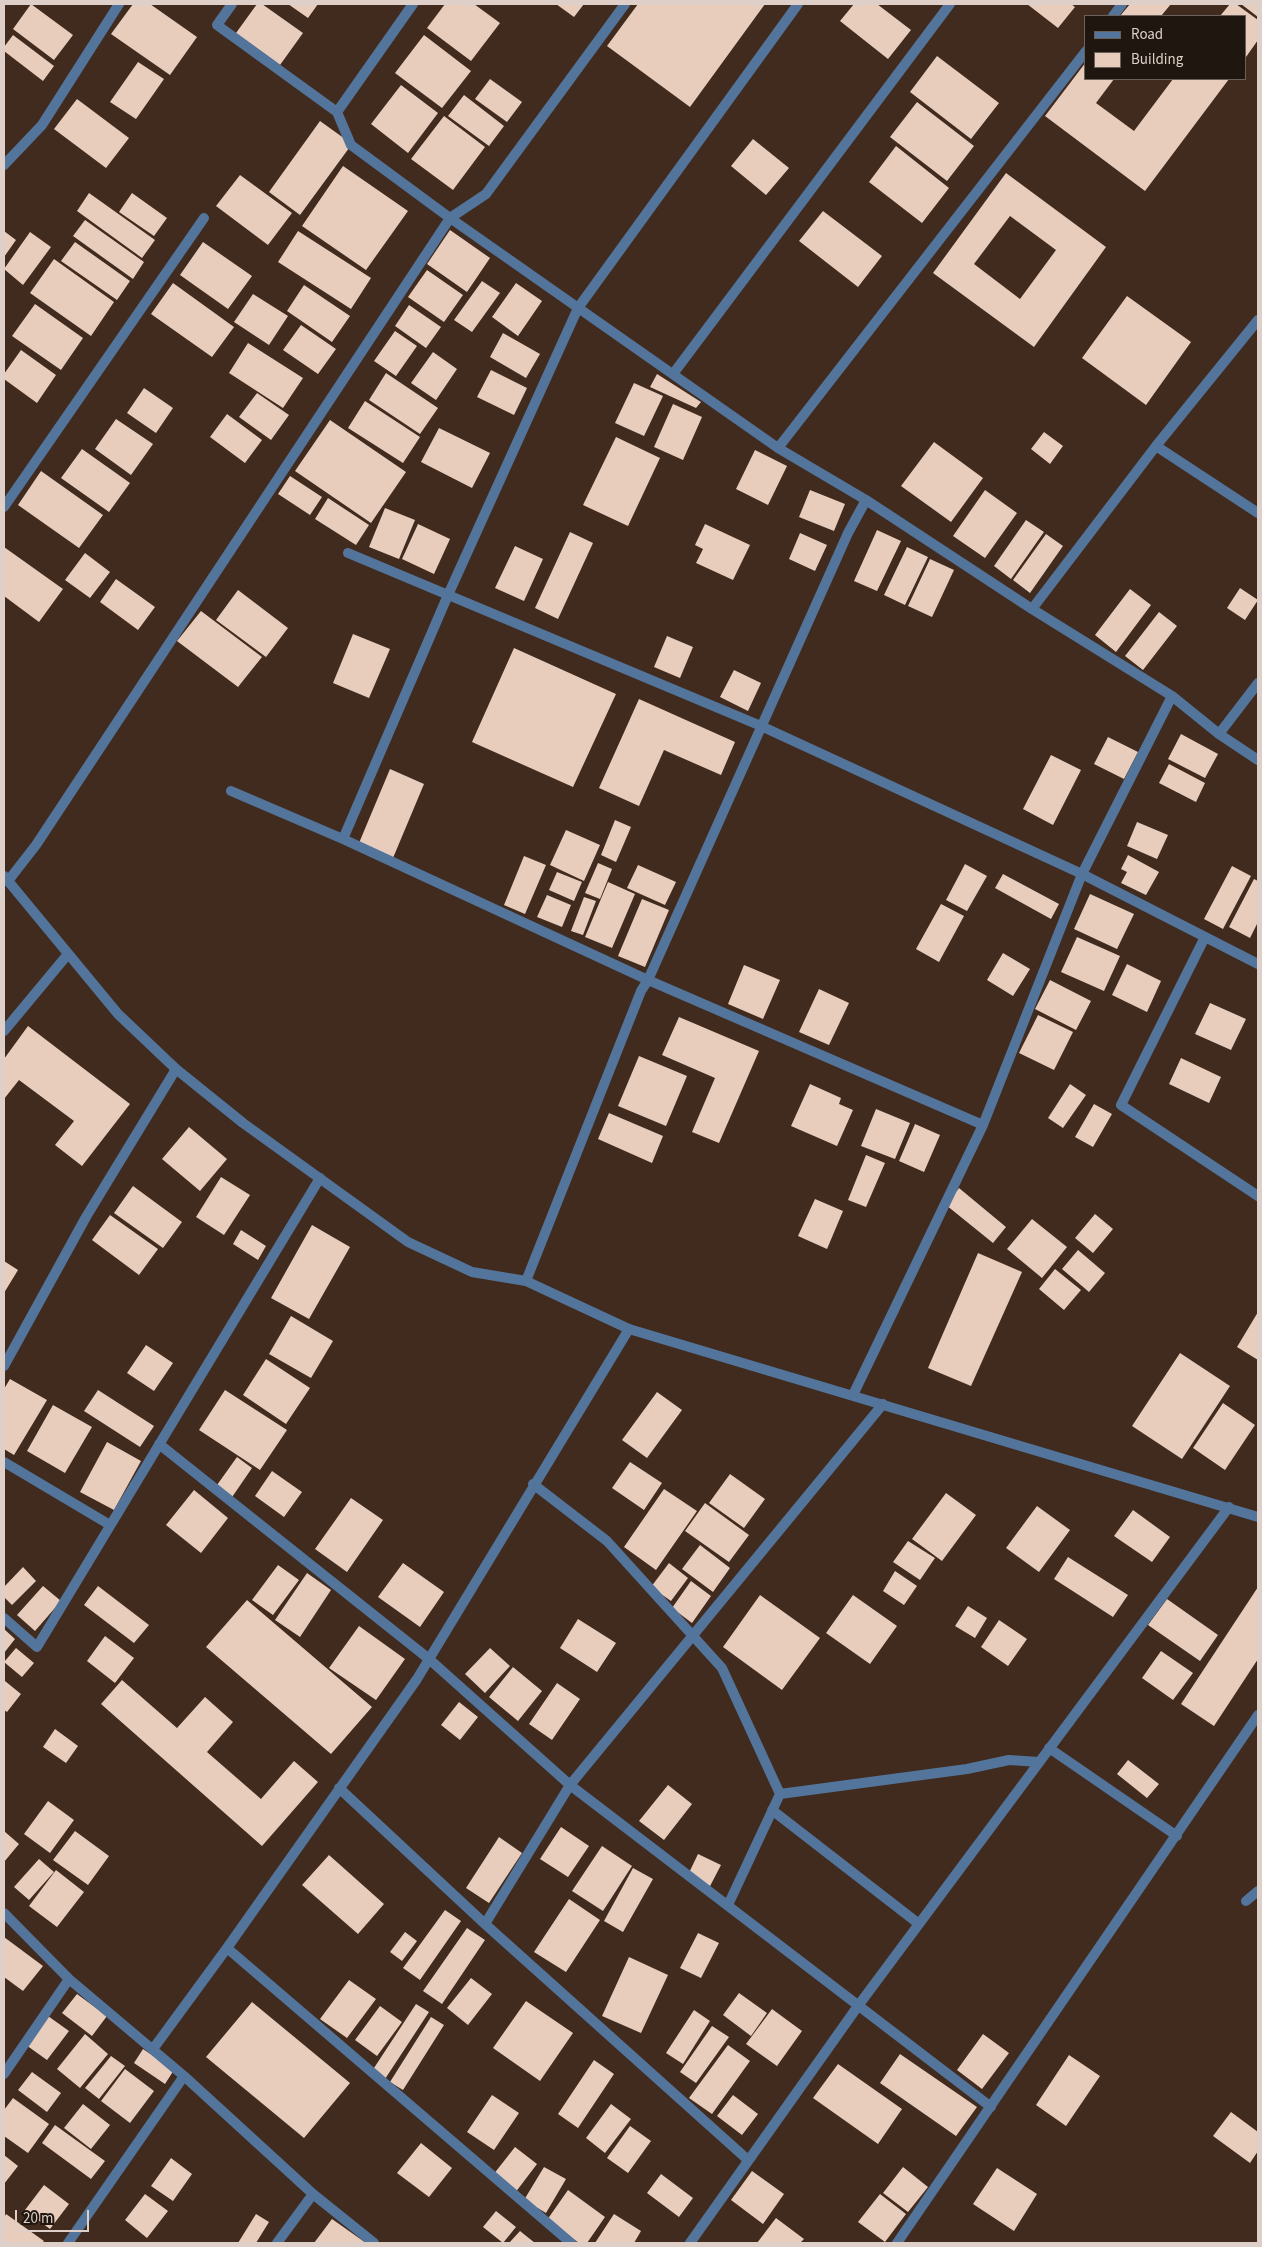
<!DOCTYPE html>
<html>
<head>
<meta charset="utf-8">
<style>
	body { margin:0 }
	#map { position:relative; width:1262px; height:2247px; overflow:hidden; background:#402b1e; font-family:"Source Sans 3",sans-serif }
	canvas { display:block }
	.frame { position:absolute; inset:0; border:5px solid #ded0c8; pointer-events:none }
	.legend { position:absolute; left:1084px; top:15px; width:162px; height:65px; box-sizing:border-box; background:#1f1610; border:1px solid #6b605a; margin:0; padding:6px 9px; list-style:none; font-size:15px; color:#ded0c8 }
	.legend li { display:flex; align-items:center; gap:10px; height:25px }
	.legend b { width:25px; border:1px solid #6b605a }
	.scale { position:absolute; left:15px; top:2210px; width:74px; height:22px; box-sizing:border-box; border:2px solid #ded0c8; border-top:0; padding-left:6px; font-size:15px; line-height:18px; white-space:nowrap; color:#ded0c8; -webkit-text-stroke:4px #1f1610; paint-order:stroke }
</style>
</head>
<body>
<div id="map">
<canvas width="1262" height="2247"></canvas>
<div class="frame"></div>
<ul class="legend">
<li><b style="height:6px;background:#53749b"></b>Road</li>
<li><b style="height:14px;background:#e8cdbd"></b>Building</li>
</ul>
<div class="scale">20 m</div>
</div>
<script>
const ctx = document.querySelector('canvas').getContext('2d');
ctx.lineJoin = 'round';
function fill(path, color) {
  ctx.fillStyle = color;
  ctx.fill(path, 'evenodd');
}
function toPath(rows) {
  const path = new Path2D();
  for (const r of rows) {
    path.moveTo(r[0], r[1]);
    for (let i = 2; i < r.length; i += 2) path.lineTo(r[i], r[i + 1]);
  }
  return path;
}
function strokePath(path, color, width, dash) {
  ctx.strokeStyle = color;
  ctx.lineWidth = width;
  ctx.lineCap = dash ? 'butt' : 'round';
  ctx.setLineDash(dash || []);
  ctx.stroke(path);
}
fill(toPath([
	[31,4,73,35,54,60,13,29],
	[133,4,150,4,197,37,170,75,111,34],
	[257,4,262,4,303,33,280,65,236,33],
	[288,4,318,4,308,18],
	[445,4,474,4,500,23,471,61,427,28],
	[556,4,584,4,574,17],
	[638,4,765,4,690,107,607,46],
	[854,4,877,4,911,30,888,59,840,21],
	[1027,4,1071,4,1075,7,1058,28],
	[1130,4,1171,4,1161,16,1120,16],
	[1230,4,1236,4,1258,20,1258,40,1246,57,1246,16,1220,16],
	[1241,4,1258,4,1258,17],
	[13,35,54,66,43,81,4,51,4,47],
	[424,35,471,71,442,108,395,73],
	[937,56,999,103,971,139,910,92],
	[138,62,164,79,136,119,110,102],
	[1086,62,1086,79,1114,79,1096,103,1134,131,1173,79,1229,79,1145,191,1045,116],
	[490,79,522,102,507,122,475,99],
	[401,85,438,113,408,153,371,124],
	[464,95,504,126,489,146,448,116],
	[77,99,129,138,106,168,54,129],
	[917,102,974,146,947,181,890,137],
	[444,116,485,147,453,190,411,159],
	[320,121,352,144,300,215,269,192],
	[753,139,789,168,766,195,731,166],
	[896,146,949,188,922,223,869,182],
	[343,166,408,211,366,270,302,226],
	[1006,173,1106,247,1034,347,933,273],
	[1010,216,1056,250,1020,299,974,264],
	[240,175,292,213,268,245,216,206],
	[89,193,155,240,142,258,77,211],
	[132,193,167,218,154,236,119,212],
	[823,211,882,256,858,287,799,241],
	[85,220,144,262,133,279,73,236],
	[450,230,490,258,467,292,427,264],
	[4,231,16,240,4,257],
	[298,231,371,278,351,309,278,262],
	[30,232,51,247,23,285,4,269],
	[75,242,130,281,117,300,61,261],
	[203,242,252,276,228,309,180,275],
	[54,259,114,302,91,336,30,293],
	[427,270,463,295,444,322,408,297],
	[482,281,500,293,472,332,454,320],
	[173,283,234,327,212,357,151,314],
	[516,283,542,301,518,336,492,317],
	[304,285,350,316,332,342,287,311],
	[253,294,288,316,269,345,234,322],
	[1127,296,1191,342,1146,405,1082,358],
	[35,304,83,338,61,370,12,336],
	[409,305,441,327,426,348,395,326],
	[301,325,336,349,318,374,283,350],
	[395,331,417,346,396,376,374,361],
	[503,333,540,354,526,378,490,357],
	[248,343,303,378,283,408,229,373],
	[21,350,56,375,37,403,4,379,4,374],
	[433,352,457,369,436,400,411,383],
	[491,370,527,388,514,415,477,397],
	[386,373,438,408,420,434,369,400],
	[657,374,701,402,696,408,650,387],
	[634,383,663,396,644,436,615,423],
	[144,388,173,408,156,433,127,413],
	[257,393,289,415,271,440,239,417],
	[365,401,420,437,403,463,348,428],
	[673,404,702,417,683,460,654,447],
	[227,414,262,440,245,463,210,437],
	[116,419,153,444,131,475,95,449],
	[330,420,406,472,371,523,295,471],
	[439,428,490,453,472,488,421,462],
	[1044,432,1063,446,1050,464,1031,449],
	[616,437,660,458,628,526,583,505],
	[934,442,983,478,951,522,901,486],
	[82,449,130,483,109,512,61,478],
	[755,450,787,466,768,505,736,489],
	[41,471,103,515,79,548,18,505],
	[290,476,322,497,310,515,278,494],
	[810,490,845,504,834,531,799,517],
	[985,490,1017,513,985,558,953,536],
	[328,498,369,525,356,545,315,519],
	[385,508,415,520,399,559,369,547],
	[1026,520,1044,532,1011,579,994,566],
	[418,524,450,539,434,574,402,559],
	[705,524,750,545,733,580,696,563,703,549,695,545],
	[877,530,901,541,877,591,854,581],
	[570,532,593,543,558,619,535,608],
	[800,533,827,545,815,571,789,559],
	[1046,534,1063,546,1030,593,1013,580],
	[515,546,543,559,524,601,495,588],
	[4,547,63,589,39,622,4,596],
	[907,547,928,557,905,605,884,595],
	[85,553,110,572,90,598,65,580],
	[930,559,954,570,932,617,908,606],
	[116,579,155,607,138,630,100,602],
	[1240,588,1258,600,1245,620,1227,608],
	[1130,589,1151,605,1116,652,1095,635],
	[238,590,288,628,266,657,216,620],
	[201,611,262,657,238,687,177,641],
	[1159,612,1177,626,1143,670,1125,656],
	[353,634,390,649,369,698,333,683],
	[667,636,693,647,680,678,654,667],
	[514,648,616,694,573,787,472,742],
	[734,670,761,683,748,711,720,697],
	[639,699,735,742,721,775,664,750,639,806,599,788],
	[1181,734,1218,754,1205,778,1168,759],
	[1108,737,1138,752,1124,779,1094,764],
	[1051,755,1081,770,1053,825,1023,809],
	[1169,764,1205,783,1196,802,1159,783],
	[390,769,424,784,393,858,359,843],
	[615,820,631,827,616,862,601,855],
	[1137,822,1168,835,1157,859,1127,846],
	[566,830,600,845,584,881,550,865],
	[1128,855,1159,872,1146,895,1121,883,1127,872,1121,869],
	[524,856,546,865,525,914,504,905],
	[598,863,612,869,600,899,585,893],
	[965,864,987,876,967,911,946,900],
	[638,865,676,882,665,905,627,888],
	[1232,866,1251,876,1223,929,1204,919],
	[557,872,582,882,574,901,549,890],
	[1003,874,1059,904,1051,919,995,888],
	[1254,879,1258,881,1258,922,1250,938,1229,927],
	[608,882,635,894,612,948,585,937],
	[1090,894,1134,914,1117,949,1074,929],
	[547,895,571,905,562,927,537,917],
	[584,897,596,901,583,935,571,931],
	[642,899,669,910,645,967,618,956],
	[941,904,964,916,939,962,916,949],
	[1077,937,1120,956,1104,991,1061,972],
	[1003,953,1030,969,1013,996,987,980],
	[1127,964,1161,981,1147,1012,1112,995],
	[744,965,780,980,763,1019,728,1004],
	[1050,980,1091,1001,1076,1030,1035,1009],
	[819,989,849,1003,829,1045,799,1032],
	[1210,1003,1246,1019,1231,1050,1195,1034],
	[1038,1015,1073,1032,1054,1070,1019,1053],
	[679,1017,759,1051,719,1143,692,1132,715,1078,662,1055],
	[28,1026,130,1104,82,1166,55,1145,74,1121,19,1080,4,1099,4,1059],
	[639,1056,687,1076,666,1126,618,1106],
	[1181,1058,1221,1077,1209,1103,1169,1084],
	[810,1084,841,1098,839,1104,853,1110,837,1146,791,1126],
	[1070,1084,1086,1095,1063,1128,1048,1118],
	[1094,1104,1112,1114,1093,1147,1075,1137],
	[876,1109,910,1123,895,1159,861,1146],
	[609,1113,663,1136,652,1163,598,1139],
	[915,1124,940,1135,924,1172,899,1161],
	[189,1127,227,1159,200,1191,162,1159],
	[866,1155,885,1163,866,1207,848,1200],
	[221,1177,250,1195,224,1235,196,1217],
	[133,1186,182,1222,163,1248,114,1213],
	[959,1188,1006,1227,993,1243,946,1205],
	[815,1199,843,1211,827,1249,798,1236],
	[1095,1214,1113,1229,1093,1253,1075,1238],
	[110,1215,158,1249,139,1275,92,1240],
	[1032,1219,1067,1247,1042,1278,1007,1249],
	[312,1225,350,1247,309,1319,271,1298],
	[241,1230,266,1246,258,1260,233,1244],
	[1078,1250,1105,1273,1089,1292,1062,1269],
	[978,1253,1022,1272,971,1386,928,1368],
	[4,1261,18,1270,4,1293],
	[1055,1269,1081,1290,1064,1310,1039,1289],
	[1258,1312,1258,1360,1237,1347],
	[291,1316,333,1341,311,1378,269,1354],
	[146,1345,173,1363,154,1391,127,1373],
	[1180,1353,1230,1386,1182,1459,1132,1426],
	[266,1359,310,1388,286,1424,243,1395],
	[10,1379,47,1400,14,1455,4,1449,4,1389],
	[98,1390,154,1426,140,1447,84,1411],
	[225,1390,287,1430,260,1470,199,1430],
	[657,1392,682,1410,647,1458,622,1440],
	[1223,1403,1255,1425,1225,1470,1193,1448],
	[53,1405,92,1427,65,1473,27,1451],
	[107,1442,141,1461,114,1510,80,1492],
	[237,1457,252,1468,228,1503,212,1492],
	[630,1462,662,1483,644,1510,612,1488],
	[272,1471,302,1492,284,1517,255,1496],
	[730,1474,765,1499,744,1528,709,1503],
	[664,1489,697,1511,656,1570,624,1547],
	[194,1490,228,1518,201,1553,166,1525],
	[946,1493,976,1515,942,1561,912,1539],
	[351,1498,383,1520,347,1572,315,1549],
	[705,1503,749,1535,729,1562,685,1531],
	[1037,1506,1070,1530,1039,1572,1006,1548],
	[1133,1510,1170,1537,1152,1562,1114,1536],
	[908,1541,935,1558,920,1580,893,1562],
	[700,1545,730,1568,713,1592,682,1569],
	[1068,1557,1128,1595,1113,1617,1054,1579],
	[403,1563,444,1592,420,1627,378,1597],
	[669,1563,688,1578,671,1601,651,1587],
	[278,1565,299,1580,273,1615,252,1600],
	[23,1567,36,1581,12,1605,4,1597,4,1587],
	[895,1571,917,1586,904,1605,883,1591],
	[307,1573,331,1590,300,1637,275,1620],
	[691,1581,711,1596,692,1623,672,1608],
	[43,1586,61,1601,35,1631,17,1615],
	[98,1586,149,1625,134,1643,84,1605],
	[1258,1587,1258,1659,1214,1726,1181,1704],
	[760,1595,820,1638,782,1690,723,1647],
	[853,1595,897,1626,870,1664,826,1633],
	[1167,1599,1218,1635,1200,1661,1148,1625],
	[247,1600,372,1707,331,1754,206,1647],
	[968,1606,987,1618,975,1638,955,1626],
	[578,1619,616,1643,597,1672,560,1648],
	[999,1620,1027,1639,1008,1666,981,1647],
	[359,1626,405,1659,376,1700,329,1668],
	[4,1629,15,1639,4,1653],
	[105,1636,134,1658,115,1683,87,1661],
	[16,1648,34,1663,22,1677,4,1662],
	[490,1648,510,1666,485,1693,465,1674],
	[1161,1651,1193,1673,1173,1700,1142,1678],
	[513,1667,542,1691,518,1721,489,1697],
	[122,1680,177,1728,205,1697,233,1722,207,1752,261,1799,294,1761,318,1782,262,1846,101,1704],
	[5,1681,21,1694,7,1712,4,1710],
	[557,1683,580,1699,552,1740,529,1724],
	[459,1702,478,1717,460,1740,441,1725],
	[55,1729,78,1746,66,1763,43,1747],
	[1128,1760,1159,1784,1147,1798,1117,1774],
	[668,1785,692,1804,664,1840,639,1821],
	[48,1801,74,1820,50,1853,24,1834],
	[561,1827,589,1846,568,1877,540,1859],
	[4,1831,19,1844,4,1862],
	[75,1831,109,1856,88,1885,53,1860],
	[499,1837,522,1853,489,1903,466,1888],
	[602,1846,632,1866,603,1911,572,1891],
	[698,1854,721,1865,708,1890,686,1879],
	[329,1855,384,1904,358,1934,302,1885],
	[39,1859,54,1872,29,1900,14,1887],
	[633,1868,653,1879,623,1932,604,1921],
	[56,1870,84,1892,57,1927,29,1906],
	[569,1899,600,1920,566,1972,534,1952],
	[445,1910,461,1921,420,1980,403,1968],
	[467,1928,485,1940,442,2004,423,1991],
	[405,1932,417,1941,402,1961,390,1952],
	[698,1933,719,1943,701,1978,680,1968],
	[4,1937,43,1966,23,1991,4,1977],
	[629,1957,668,1975,641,2033,602,2016],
	[471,1978,492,1994,468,2025,447,2008],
	[349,1980,376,1999,347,2038,320,2019],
	[739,1993,767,2013,751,2036,723,2015],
	[77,1994,107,2016,92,2036,62,2013],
	[526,2001,573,2033,540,2081,493,2048],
	[252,2002,350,2083,304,2138,206,2057],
	[416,2004,429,2012,385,2079,372,2071],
	[380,2006,402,2022,377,2056,355,2040],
	[772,2009,802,2031,777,2066,746,2044],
	[694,2010,710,2021,683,2064,666,2053],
	[48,2016,69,2031,47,2060,26,2045],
	[431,2017,444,2025,403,2090,390,2082],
	[712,2026,729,2037,696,2083,680,2072],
	[85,2034,108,2054,80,2088,57,2069],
	[983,2034,1009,2053,982,2089,957,2070],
	[728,2045,750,2061,712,2114,689,2098],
	[143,2049,174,2070,165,2084,134,2063],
	[900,2054,977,2107,956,2136,880,2083],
	[1069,2055,1100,2076,1066,2126,1036,2105],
	[111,2056,125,2066,99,2099,85,2088],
	[594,2060,614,2074,578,2128,558,2114],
	[838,2064,902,2109,878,2144,813,2098],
	[125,2069,154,2091,130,2123,101,2101],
	[32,2072,61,2093,47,2112,18,2090],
	[492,2095,519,2113,494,2150,467,2132],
	[733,2095,758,2114,742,2135,717,2116],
	[13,2098,49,2124,28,2153,4,2136,4,2110],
	[83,2104,110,2125,91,2149,64,2128],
	[611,2104,631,2119,605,2153,586,2138],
	[1231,2112,1258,2132,1258,2151,1250,2163,1213,2136],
	[55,2125,105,2161,91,2179,42,2143],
	[630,2126,651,2141,628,2173,607,2158],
	[421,2143,452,2168,429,2197,397,2173],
	[515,2147,537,2164,515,2193,493,2175],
	[4,2155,18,2166,4,2184],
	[171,2158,192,2174,173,2201,151,2186],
	[544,2167,566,2179,546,2213,524,2200],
	[903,2167,928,2187,908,2212,883,2193],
	[997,2168,1037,2194,1014,2231,973,2204],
	[752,2171,784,2194,763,2224,731,2200],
	[661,2174,693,2198,679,2217,647,2193],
	[44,2185,69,2204,50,2229,25,2210],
	[568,2190,605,2217,587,2243,579,2243,547,2220],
	[145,2194,168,2211,147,2238,125,2220],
	[880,2194,906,2214,885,2242,858,2222],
	[496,2211,516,2227,503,2243,483,2227],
	[6,2214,44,2241,42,2243,4,2243,4,2218],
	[256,2214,269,2222,256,2243,238,2243],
	[614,2214,641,2231,634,2243,595,2243],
	[776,2218,804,2239,800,2243,757,2243],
	[332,2219,366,2243,314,2243],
	[520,2231,535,2243,509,2243]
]), '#e8cdbd');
strokePath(toPath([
	[232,4,217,25,337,112,413,4],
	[1113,16,1122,4],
	[337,112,351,145,450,218,778,448,866,500,1032,609,1172,696,1219,734,1258,760],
	[4,165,42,125,119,4],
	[673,374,950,4],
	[1156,446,1258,513],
	[778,448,1086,51],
	[4,507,204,218],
	[348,553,761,726,1082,874,1258,964],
	[1032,609,1156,446,1258,320],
	[1219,734,1258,683],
	[231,791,343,839,648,980,983,1125],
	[343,839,448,595,578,308,798,4],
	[8,881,36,845,450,218,486,194,625,4],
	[1205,937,1121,1105,1258,1196],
	[4,1031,68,954],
	[526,1281,641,991,648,980,848,533,866,500],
	[4,1366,86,1217,176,1069],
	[853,1395,983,1125,1082,874,1172,696],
	[159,1444,429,1659,570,1785,991,2107],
	[4,1462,110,1525],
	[533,1484,607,1541,722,1668,780,1794,728,1905],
	[4,1618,37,1647,320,1178],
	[1049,1748,1177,1836],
	[339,1788,485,1924,748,2160],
	[780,1794,967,1769,1009,1760,1039,1762],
	[772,1810,919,1924],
	[1246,1901,1258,1891],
	[4,1913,69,1979,184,2076,313,2194,374,2243],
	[485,1924,570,1785,883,1404],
	[227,1948,571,2243],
	[153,2049,227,1948,417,1679,629,1329],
	[4,2074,69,1979],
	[68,2243,184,2076],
	[277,2243,313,2194],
	[690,2243,858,2006,1229,1507],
	[897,2243,1258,1715]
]), '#53749b', 10);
strokePath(toPath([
	[4,876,118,1014,176,1069,243,1123,408,1242,472,1272,526,1281,629,1329,1258,1517]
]), '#53749b', 10);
</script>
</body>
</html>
